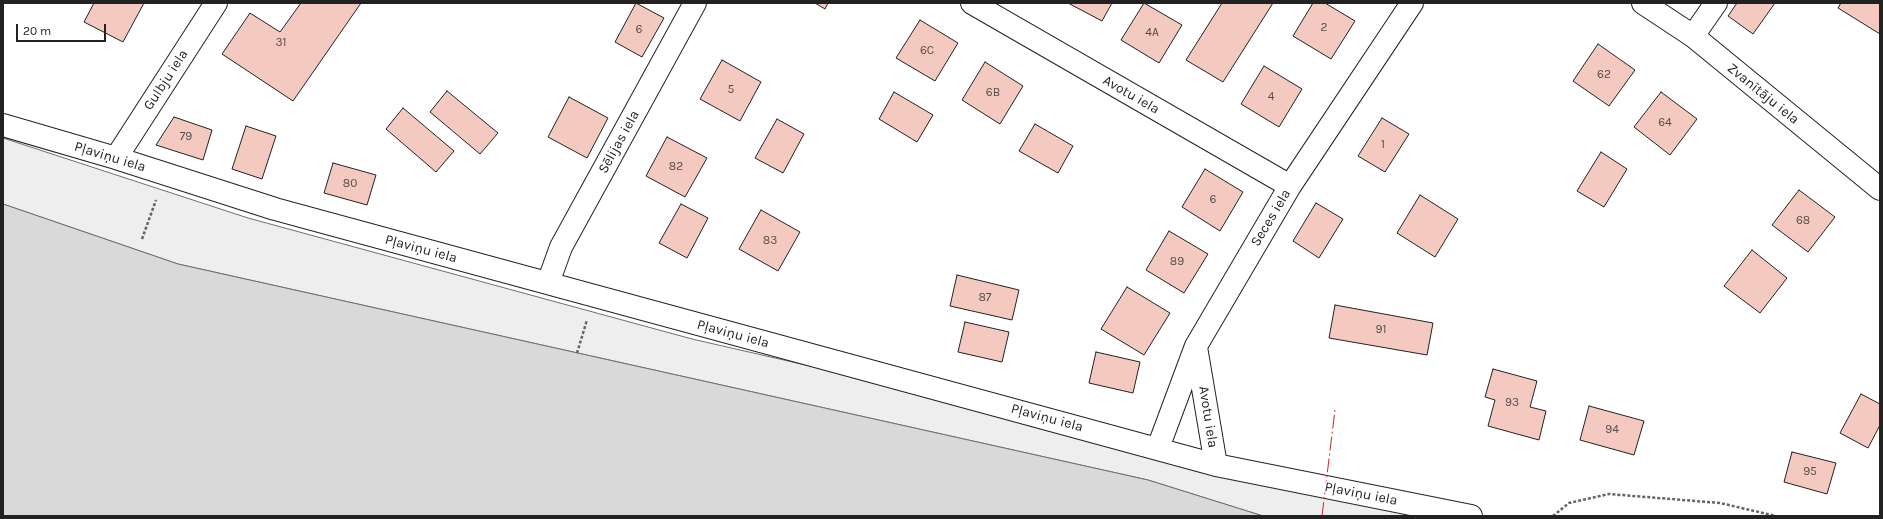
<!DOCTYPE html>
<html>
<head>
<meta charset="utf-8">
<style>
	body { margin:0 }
	#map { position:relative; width:1883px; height:519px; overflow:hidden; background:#fff; font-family:Karla,sans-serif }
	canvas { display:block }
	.frame { position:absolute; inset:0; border:4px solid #222; pointer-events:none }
	.scale { position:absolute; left:16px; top:24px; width:90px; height:18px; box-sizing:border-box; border:2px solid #222; border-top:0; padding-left:5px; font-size:12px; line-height:14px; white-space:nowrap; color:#222; -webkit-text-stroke:3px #fff; paint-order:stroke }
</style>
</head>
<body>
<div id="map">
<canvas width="1883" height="519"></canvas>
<div class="frame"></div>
<div class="scale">20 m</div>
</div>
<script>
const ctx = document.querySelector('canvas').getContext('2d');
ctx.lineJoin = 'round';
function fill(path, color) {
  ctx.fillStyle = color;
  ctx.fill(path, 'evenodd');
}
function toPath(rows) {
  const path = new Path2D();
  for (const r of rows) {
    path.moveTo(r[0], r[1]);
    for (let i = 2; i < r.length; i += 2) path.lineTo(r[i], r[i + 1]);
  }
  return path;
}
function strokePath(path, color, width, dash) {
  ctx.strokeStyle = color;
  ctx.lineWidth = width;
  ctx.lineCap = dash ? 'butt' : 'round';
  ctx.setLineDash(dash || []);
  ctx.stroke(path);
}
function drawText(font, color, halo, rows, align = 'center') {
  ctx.font = font + ' Karla,sans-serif';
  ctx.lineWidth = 3;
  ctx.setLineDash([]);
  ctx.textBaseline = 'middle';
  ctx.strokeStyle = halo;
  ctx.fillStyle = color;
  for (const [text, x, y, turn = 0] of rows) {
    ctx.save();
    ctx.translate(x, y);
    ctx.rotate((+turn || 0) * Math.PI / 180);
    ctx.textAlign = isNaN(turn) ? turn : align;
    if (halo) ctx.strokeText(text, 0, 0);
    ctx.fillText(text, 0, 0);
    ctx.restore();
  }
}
const green = toPath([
	[3,138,248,218,692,339,1020,414,1425,516,1263,516,1148,480,178,264,3,204,3,138]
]);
fill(green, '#eee');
strokePath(green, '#6f6f6f', 1);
const water = toPath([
	[3,204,178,264,1148,480,1263,516,3,516,3,204]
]);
fill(water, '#d9d9d9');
strokePath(water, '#6f6f6f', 1);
const building = toPath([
	[94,3,144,3,123,42,84,22,94,3],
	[301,3,361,3,293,101,222,54,250,13,280,32,301,3],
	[636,3,664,18,642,57,615,42,636,3],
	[815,3,828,3,825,9,815,3],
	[1068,3,1112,3,1102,21,1068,3],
	[1144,3,1182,25,1159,63,1121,40,1144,3],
	[1222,3,1273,3,1223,82,1186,60,1222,3],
	[1313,3,1325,3,1355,21,1331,59,1293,36,1313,3],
	[1737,3,1775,3,1753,34,1728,16,1737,3],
	[1841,3,1880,3,1880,34,1838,8,1841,3],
	[920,20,958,43,935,81,896,58,920,20],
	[1598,44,1635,70,1609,106,1573,81,1598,44],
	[722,60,761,82,740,121,700,99,722,60],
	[985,62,1023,86,1000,124,962,100,985,62],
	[1264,66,1302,89,1279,127,1241,104,1264,66],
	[447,91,498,133,480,154,430,112,447,91],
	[894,92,933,115,917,142,879,119,894,92],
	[1661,92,1697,119,1670,155,1634,127,1661,92],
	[569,97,608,118,587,158,548,137,569,97],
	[403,108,454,151,436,172,386,129,403,108],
	[174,117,212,130,203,160,156,145,174,117],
	[1382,118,1409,134,1385,172,1358,156,1382,118],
	[777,119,804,134,783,173,755,158,777,119],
	[1035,124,1073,146,1058,173,1019,151,1035,124],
	[246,126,276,136,262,179,232,169,246,126],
	[667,137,707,158,685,197,646,176,667,137],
	[1601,152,1627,169,1604,207,1577,191,1601,152],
	[333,163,376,175,367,205,324,193,333,163],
	[1205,169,1243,192,1220,231,1182,207,1205,169],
	[1799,190,1835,217,1808,252,1772,225,1799,190],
	[1420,195,1458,219,1435,257,1397,233,1420,195],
	[1316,203,1343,219,1319,258,1293,241,1316,203],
	[681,204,708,218,687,258,659,243,681,204],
	[761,210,800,232,778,271,739,249,761,210],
	[1169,231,1208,254,1184,293,1146,270,1169,231],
	[1752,250,1787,278,1760,313,1724,286,1752,250],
	[957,275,1019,290,1012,320,950,306,957,275],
	[1127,287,1170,313,1144,355,1101,329,1127,287],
	[1335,305,1433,323,1427,355,1329,338,1335,305],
	[965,322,1009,332,1002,362,958,352,965,322],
	[1096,352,1140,362,1133,393,1089,383,1096,352],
	[1493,369,1537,381,1530,407,1546,411,1539,440,1488,426,1495,400,1485,397,1493,369],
	[1861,394,1880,404,1880,425,1868,448,1840,433,1861,394],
	[1589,406,1644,421,1634,455,1580,440,1589,406],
	[1792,452,1836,463,1827,494,1784,482,1792,452]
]);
fill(building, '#f3c9c0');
strokePath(building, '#222', 1);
const minor = toPath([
	[972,3,1290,186],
	[1693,36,1716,3],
	[3,125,116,158,275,209,1216,465,1471,516],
	[116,158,216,3],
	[548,283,561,247,695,3],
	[1196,347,1216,465],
	[1158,448,1196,346,1290,186,1412,3]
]);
const tertiary = toPath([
	[1643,3,1693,36,1880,189]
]);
strokePath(minor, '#222', 24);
strokePath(tertiary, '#222', 24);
strokePath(toPath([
	[142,239,156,200],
	[577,353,587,320],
	[1553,516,1569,503,1609,494,1720,503,1776,516]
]), '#646464', 2.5, [3, 2]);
strokePath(minor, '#fff', 22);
strokePath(tertiary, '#fff', 22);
strokePath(toPath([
	[1322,516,1335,410]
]), '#c62828', 1, [14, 3, 2, 3]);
drawText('12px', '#564c4a', null, [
	["2",1324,28],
	["6",639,30],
	["4A",1152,33],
	["31",281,43],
	["6C",927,51],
	["62",1604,75],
	["5",731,90],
	["6B",993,93],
	["4",1271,97],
	["64",1665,123],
	["79",186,137],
	["1",1383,145],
	["82",676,167],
	["80",350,184],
	["6",1213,200],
	["68",1803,221],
	["83",770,241],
	["89",1177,262],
	["87",985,298],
	["91",1381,330],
	["93",1512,403],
	["94",1612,430],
	["95",1810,472]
]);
drawText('14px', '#222', '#fff', [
	["Gulbju iela",166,80,-57],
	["Zvanītāju iela",1763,94,39],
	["Avotu iela",1131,95,30],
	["Sēlijas iela",619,142,-61],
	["Pļaviņu iela",110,157,17],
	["Seces iela",1271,218,-59],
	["Pļaviņu iela",421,249,15],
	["Pļaviņu iela",733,334,15],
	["Avotu iela",1208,417,81],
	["Pļaviņu iela",1047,418,15],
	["Pļaviņu iela",1361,494,11]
]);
</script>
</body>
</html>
